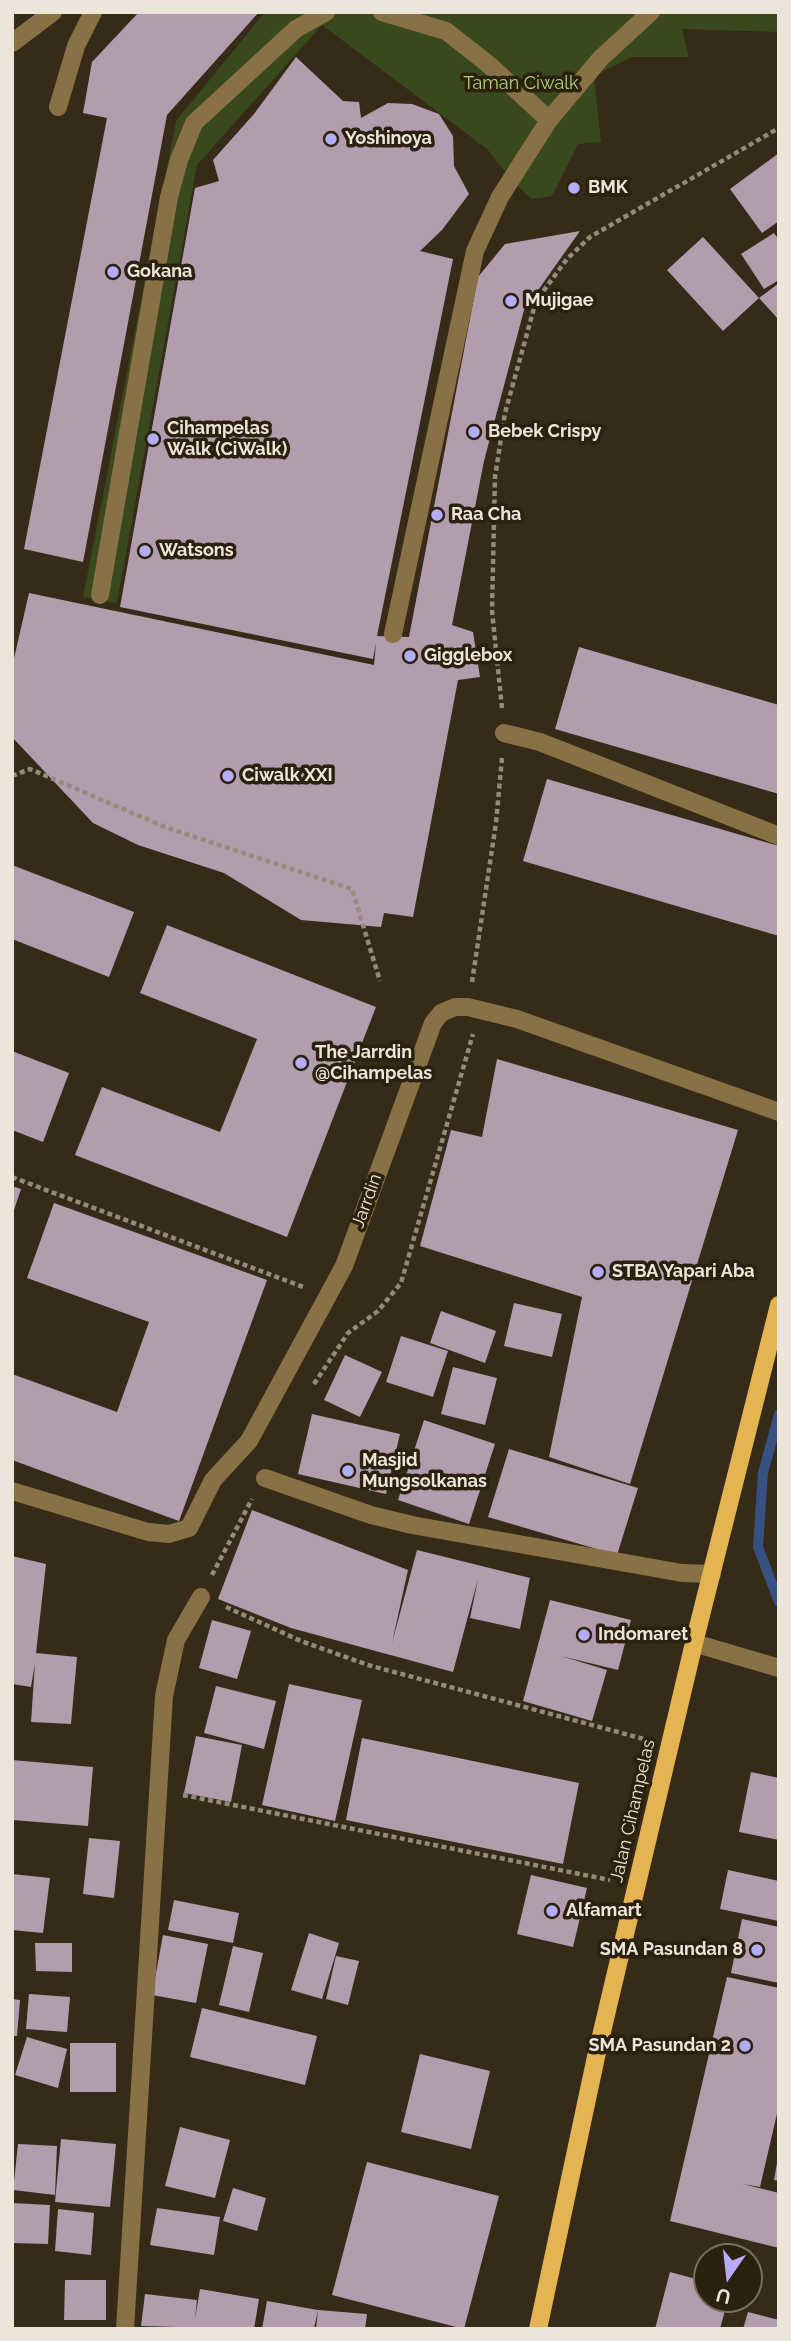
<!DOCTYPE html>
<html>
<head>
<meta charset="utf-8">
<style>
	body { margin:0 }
	#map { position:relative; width:791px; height:2341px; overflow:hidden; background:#352b18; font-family:Raleway,sans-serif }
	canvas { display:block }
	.frame { position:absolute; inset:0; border:14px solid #ece6da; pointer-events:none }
	.north { position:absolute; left:693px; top:2243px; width:70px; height:70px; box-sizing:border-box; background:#2b210e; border:2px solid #787060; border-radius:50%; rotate:194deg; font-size:19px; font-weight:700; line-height:28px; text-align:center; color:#ece6da }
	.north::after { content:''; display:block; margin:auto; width:24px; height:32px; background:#b5acf8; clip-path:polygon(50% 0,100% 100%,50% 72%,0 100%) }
</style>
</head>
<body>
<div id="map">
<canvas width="791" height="2341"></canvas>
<div class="frame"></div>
<div class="north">U</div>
</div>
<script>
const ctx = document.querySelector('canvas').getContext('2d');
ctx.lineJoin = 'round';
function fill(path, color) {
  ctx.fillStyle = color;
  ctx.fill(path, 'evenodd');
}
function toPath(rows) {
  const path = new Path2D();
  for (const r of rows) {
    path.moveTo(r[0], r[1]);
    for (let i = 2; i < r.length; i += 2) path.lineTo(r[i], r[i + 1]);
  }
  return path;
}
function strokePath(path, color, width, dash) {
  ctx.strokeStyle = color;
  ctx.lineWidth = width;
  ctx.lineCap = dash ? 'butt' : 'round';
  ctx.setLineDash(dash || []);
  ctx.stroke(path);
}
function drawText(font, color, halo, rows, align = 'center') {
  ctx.font = font + ' Raleway,sans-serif';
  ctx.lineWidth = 7;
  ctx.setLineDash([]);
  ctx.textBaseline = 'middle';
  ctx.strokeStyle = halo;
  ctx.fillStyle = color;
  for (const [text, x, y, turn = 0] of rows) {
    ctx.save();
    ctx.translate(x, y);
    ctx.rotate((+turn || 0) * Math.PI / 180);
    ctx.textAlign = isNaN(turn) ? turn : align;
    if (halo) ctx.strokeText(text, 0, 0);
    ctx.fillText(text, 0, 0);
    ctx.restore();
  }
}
fill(toPath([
	[265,12,779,12,779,32,682,29,689,57,632,57,594,76,601,142,578,144,552,196,532,199,516,185,487,149,322,25,197,165,117,603,83,597,176,121]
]), '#39491d');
strokePath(toPath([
	[779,1414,763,1473,758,1547,779,1602]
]), '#375183', 10);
fill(toPath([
	[139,12,259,12,167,115,83,562,24,549,107,118,83,113,92,62],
	[296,57,343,101,359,102,361,118,388,103,412,104,439,114,453,136,454,166,469,194,442,230,420,251,453,259,377,636,409,637,478,277,505,244,580,231,524,310,484,461,452,625,473,632,480,677,458,680,413,917,384,913,381,927,301,920,224,873,138,845,93,823,12,737,12,667,29,593,374,665,376,643,373,659,120,607,195,188,219,181,213,160,254,114],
	[779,153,779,221,762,233,730,189],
	[774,233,779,240,779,280,764,289,741,254],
	[703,237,759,298,779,283,779,320,759,298,723,331,667,270],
	[579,647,779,705,779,794,555,729],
	[547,779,779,846,779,936,523,861],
	[12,865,134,912,109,977,12,939],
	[167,925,376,1007,287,1237,75,1155,102,1087,220,1132,257,1039,140,993],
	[12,1051,69,1073,43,1142,12,1130],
	[497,1059,738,1130,630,1484,549,1457,582,1297,420,1246,451,1130,482,1137],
	[12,1186,21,1189,13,1213,12,1213],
	[54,1203,267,1280,179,1521,12,1460,12,1374,117,1412,149,1322,27,1278],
	[514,1303,562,1314,552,1357,504,1346],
	[441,1311,496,1331,485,1363,430,1343],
	[401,1336,448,1351,433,1397,386,1382],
	[345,1355,382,1372,360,1417,324,1400],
	[453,1367,497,1378,485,1425,441,1414],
	[312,1414,400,1434,386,1494,298,1474],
	[424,1420,495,1444,469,1524,398,1500],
	[509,1449,638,1488,617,1555,488,1517],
	[252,1510,408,1570,392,1643,417,1550,530,1578,520,1629,470,1618,478,1579,453,1672,291,1628,218,1599],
	[12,1556,46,1564,36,1653,77,1657,71,1724,31,1722,35,1663,31,1687,12,1684],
	[550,1600,631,1620,618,1670,561,1656,607,1670,592,1721,523,1701],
	[212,1620,251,1631,237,1679,199,1668],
	[289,1684,362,1700,335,1821,262,1805],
	[216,1686,276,1701,264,1749,204,1733],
	[196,1736,242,1745,231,1802,184,1793],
	[362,1738,579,1783,563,1864,346,1820],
	[12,1760,93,1767,88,1826,12,1820],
	[751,1772,779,1778,779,1840,739,1832],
	[89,1838,120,1841,114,1898,83,1894],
	[728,1870,779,1881,779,1921,720,1909],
	[12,1874,50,1878,43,1933,12,1930],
	[531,1875,587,1888,573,1947,517,1934],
	[174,1900,239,1913,233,1943,168,1930],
	[742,1919,779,1927,779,1983,731,1973],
	[309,1933,339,1943,322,1999,291,1990],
	[163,1935,208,1944,196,2003,152,1995],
	[35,1943,72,1943,72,1972,36,1971],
	[233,1946,263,1953,249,2012,219,2005],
	[336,1956,359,1961,348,2005,326,1999],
	[727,1977,779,1988,779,2105,760,2187,743,2184,779,2193,779,2248,670,2221],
	[29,1994,70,1997,67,2032,26,2029],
	[12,1999,20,2000,17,2036,12,2036],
	[202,2008,317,2036,305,2085,190,2057],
	[27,2037,67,2049,58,2088,15,2075],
	[70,2043,116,2043,116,2092,70,2092],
	[420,2054,490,2071,471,2149,401,2132],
	[180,2127,230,2140,215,2198,165,2186],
	[61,2139,116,2144,110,2207,55,2202],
	[18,2144,57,2146,55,2195,13,2190],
	[367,2162,499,2196,464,2329,332,2295],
	[777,2163,779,2163,779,2181,774,2180],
	[233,2188,266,2198,257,2231,223,2221],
	[12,2203,50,2205,48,2244,12,2243],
	[157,2208,220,2217,214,2255,150,2245],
	[58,2209,94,2213,91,2255,55,2251],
	[670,2272,707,2282,707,2299,728,2299,720,2329,655,2329],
	[65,2280,106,2280,106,2320,64,2320],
	[200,2289,259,2299,254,2329,141,2326,145,2294,197,2300,195,2319],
	[267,2301,318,2310,314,2329,262,2329],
	[318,2310,367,2314,365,2329,316,2329],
	[748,2312,779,2320,779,2329,743,2329]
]), '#b29dae');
strokePath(toPath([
	[502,708,492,611,495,477,505,413,536,301,567,259,590,237,779,128],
	[12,776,30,769,165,827,352,889,380,981],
	[472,982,496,823,502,758],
	[12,1177,303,1287],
	[314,1384,348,1333,378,1311,401,1283,473,1034],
	[212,1575,252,1499],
	[226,1607,301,1641,368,1665,644,1739],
	[183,1795,610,1880]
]), '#938b7c', 4.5, [5, 3.5]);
strokePath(toPath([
	[382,12,446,31,488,64,549,120],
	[12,43,53,12],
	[58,107,76,46,93,12],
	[100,595,169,197,179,160,194,123,296,29,326,12],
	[393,634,475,251,500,197,549,120,601,58,651,12],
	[504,733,540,742,779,836],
	[265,1478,371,1515,412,1525,682,1573,712,1574],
	[12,1491,148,1532,169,1534,189,1528,213,1480,249,1441,344,1266,433,1023,441,1013,455,1007,468,1007,517,1019,779,1112],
	[694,1643,779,1668],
	[125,2329,164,1696,176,1640,201,1597]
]), '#887145', 18);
strokePath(toPath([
	[538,2329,596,2057,694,1643,779,1305]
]), '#e4b352', 18);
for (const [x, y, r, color] of [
	[331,139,7,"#b5acf8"],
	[574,188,7,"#b5acf8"],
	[113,272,7,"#b5acf8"],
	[511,301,7,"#b5acf8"],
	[474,432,7,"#b5acf8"],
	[153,439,7,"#b5acf8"],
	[437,515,7,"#b5acf8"],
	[145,551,7,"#b5acf8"],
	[410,656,7,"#b5acf8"],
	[228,776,7,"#b5acf8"],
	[301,1063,7,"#b5acf8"],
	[598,1272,7,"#b5acf8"],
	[348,1471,7,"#b5acf8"],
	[584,1635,7,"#b5acf8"],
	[552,1911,7,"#b5acf8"],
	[757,1950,7,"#b5acf8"],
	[745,2046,7,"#b5acf8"]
]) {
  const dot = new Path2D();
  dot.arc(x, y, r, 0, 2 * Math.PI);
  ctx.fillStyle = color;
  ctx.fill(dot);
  strokePath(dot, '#2b210e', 2.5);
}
drawText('18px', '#afd17a', '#2b210e', [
	["Taman Ciwalk",521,84]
]);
drawText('bold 18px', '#ece6da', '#2b210e', [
	["Yoshinoya",345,139],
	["BMK",588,188],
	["Gokana",127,272],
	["Mujigae",525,301],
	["Cihampelas",167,429],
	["Walk (CiWalk)",167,450],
	["Bebek Crispy",488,432],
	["Raa Cha",451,515],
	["Watsons",159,551],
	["Gigglebox",424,656],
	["Ciwalk XXI",242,776],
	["The Jarrdin",315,1053],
	["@Cihampelas",315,1074],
	["STBA Yapari Aba",612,1272],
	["Masjid",362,1461],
	["Mungsolkanas",362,1482],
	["Indomaret",598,1635],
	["Alfamart",566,1911],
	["SMA Pasundan 8",743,1950,"right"],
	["SMA Pasundan 2",731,2046,"right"]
], 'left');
drawText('18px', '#ece6da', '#2b210e', [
	["Jarrdin",367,1201,-70],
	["Jalan Cihampelas",633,1811,-77]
]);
</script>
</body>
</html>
